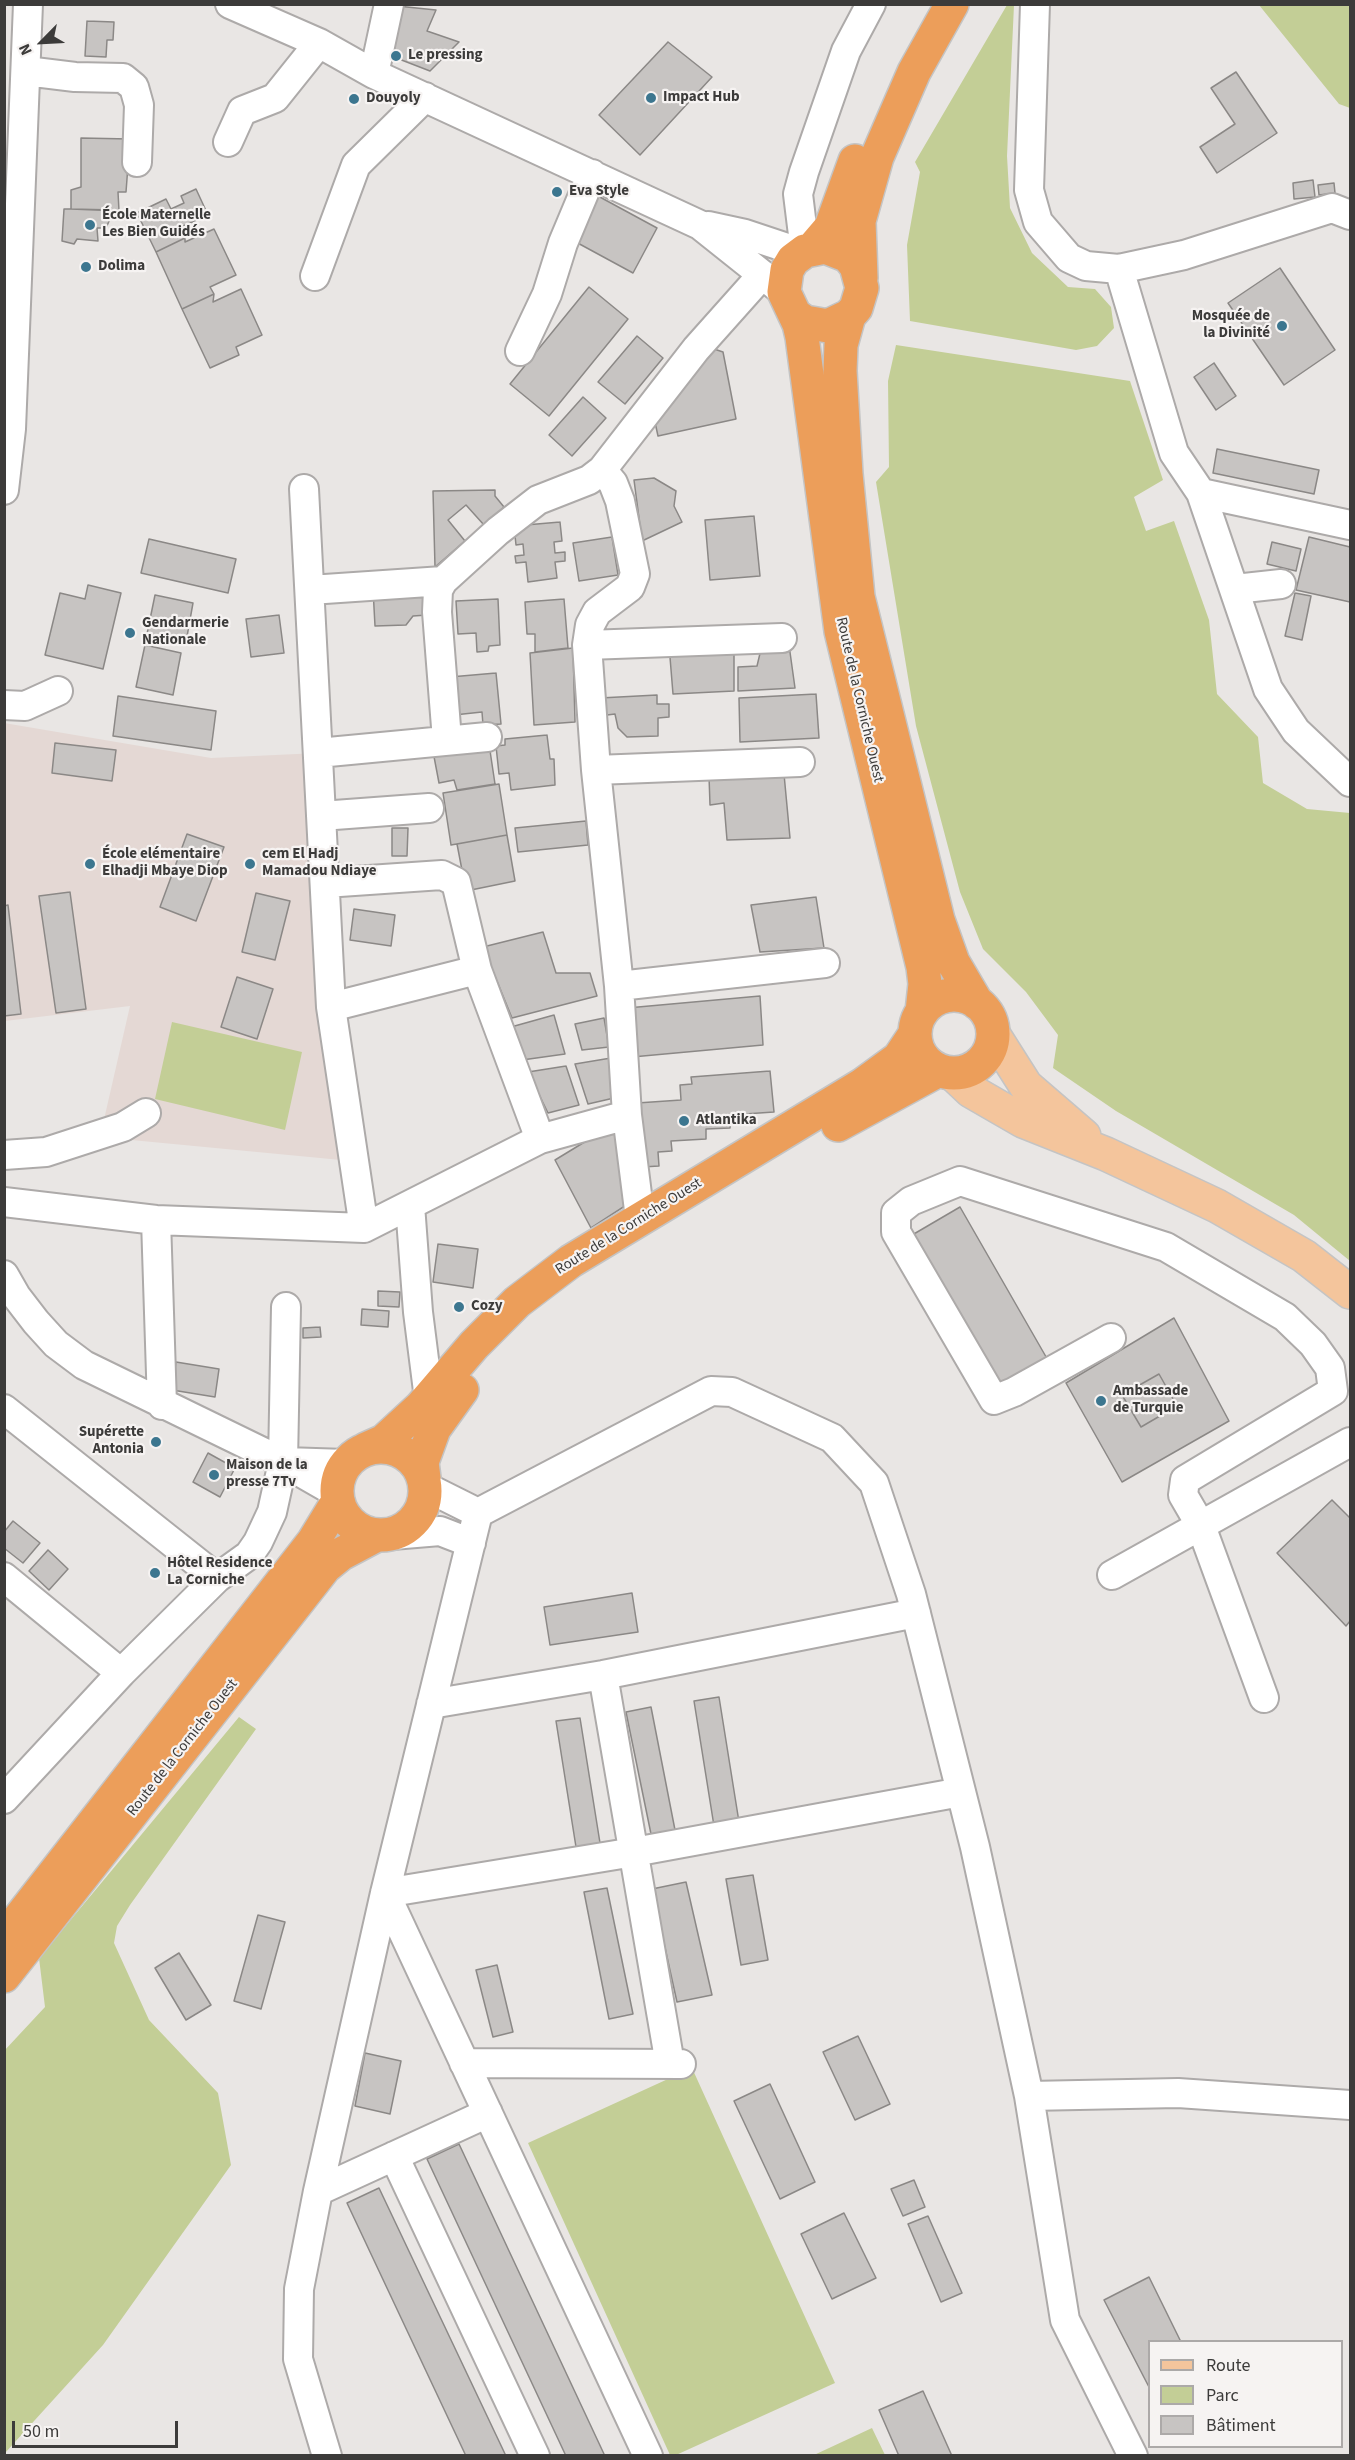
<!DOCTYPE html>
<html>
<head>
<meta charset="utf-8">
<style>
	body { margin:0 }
	#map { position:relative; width:1355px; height:2460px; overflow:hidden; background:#e9e6e4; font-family:"Source Sans 3",sans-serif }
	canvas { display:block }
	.frame { position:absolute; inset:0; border:6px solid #3c3b3a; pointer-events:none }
	.legend { position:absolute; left:1148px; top:2340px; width:195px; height:108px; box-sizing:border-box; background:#f6f3f2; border:2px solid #aca9a8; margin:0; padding:8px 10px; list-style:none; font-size:18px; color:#3c3b3a }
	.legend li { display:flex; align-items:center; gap:12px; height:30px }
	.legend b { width:30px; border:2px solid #aca9a8 }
	.north { position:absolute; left:12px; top:12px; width:60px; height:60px; -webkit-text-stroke:4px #f6f3f2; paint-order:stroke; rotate:246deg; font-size:16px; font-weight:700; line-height:24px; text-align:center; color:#3c3b3a }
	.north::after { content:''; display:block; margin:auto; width:21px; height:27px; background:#3c3b3a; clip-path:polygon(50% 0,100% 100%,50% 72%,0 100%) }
	.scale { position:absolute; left:12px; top:2421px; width:166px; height:27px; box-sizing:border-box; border:3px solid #3c3b3a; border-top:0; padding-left:8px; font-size:18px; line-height:21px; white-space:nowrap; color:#3c3b3a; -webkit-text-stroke:4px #f6f3f2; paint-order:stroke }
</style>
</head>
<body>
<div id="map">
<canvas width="1355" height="2460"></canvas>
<div class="frame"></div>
<ul class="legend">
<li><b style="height:8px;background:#f4c59c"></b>Route</li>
<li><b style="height:16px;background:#c3ce96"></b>Parc</li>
<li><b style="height:16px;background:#c7c4c2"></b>Bâtiment</li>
</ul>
<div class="north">N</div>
<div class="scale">50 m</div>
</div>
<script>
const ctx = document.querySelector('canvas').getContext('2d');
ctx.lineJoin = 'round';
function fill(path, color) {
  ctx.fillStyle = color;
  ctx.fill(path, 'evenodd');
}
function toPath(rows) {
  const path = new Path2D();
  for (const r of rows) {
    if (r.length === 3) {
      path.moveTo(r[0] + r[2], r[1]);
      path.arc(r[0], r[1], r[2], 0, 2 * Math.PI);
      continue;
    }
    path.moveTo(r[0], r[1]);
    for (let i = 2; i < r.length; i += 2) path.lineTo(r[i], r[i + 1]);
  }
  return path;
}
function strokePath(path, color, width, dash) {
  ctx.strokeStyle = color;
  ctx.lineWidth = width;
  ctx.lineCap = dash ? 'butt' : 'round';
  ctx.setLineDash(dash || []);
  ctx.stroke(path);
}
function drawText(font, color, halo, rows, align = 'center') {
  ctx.font = font + ' "Source Sans 3",sans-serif';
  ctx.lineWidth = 4.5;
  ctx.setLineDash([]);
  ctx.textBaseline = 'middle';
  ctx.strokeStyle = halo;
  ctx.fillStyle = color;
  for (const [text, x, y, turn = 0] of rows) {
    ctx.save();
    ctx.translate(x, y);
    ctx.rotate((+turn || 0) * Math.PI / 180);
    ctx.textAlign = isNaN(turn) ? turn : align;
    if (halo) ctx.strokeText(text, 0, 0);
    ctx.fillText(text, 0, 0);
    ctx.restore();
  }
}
fill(toPath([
	[4,723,211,758,318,753,341,1160,100,1137,130,1006,5,1021]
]), '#e4d8d4');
fill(toPath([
	[1007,5,1014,5,1007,156,1010,208,1032,253,1068,287,1095,289,1111,307,1114,328,1097,346,1076,350,910,321,907,245,920,172,915,162],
	[1259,5,1350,5,1350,108,1339,104],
	[896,345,1130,381,1163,480,1134,497,1146,531,1174,521,1209,620,1217,694,1258,737,1263,783,1307,809,1350,813,1350,1261,1294,1215,1116,1111,1053,1068,1058,1035,1026,992,983,949,960,892,916,726,876,482,889,467,888,381],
	[172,1022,302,1052,285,1130,155,1099],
	[239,1717,256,1729,130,1905,117,1926,114,1943,149,2020,218,2093,231,2165,103,2345,5,2453,4,2051,45,2007,39,1958],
	[692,2068,835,2383,676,2455,670,2455,528,2143],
	[872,2428,885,2455,814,2455]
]), '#c3ce96');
const building = toPath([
	[397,6,436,10,427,31,459,42,430,71,386,54,397,6],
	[87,21,114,22,113,40,107,40,106,57,85,56,87,21],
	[668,42,712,77,640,155,599,115,668,42],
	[1236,72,1277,133,1217,173,1200,147,1235,124,1211,88,1236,72],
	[81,138,130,139,126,192,118,192,119,211,71,209,71,190,81,187,81,138],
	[1313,180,1315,197,1294,199,1293,183,1313,180],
	[1334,183,1335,193,1319,195,1318,185,1334,183],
	[196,189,208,215,181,227,185,238,156,252,137,213,166,199,171,209,184,203,181,196,196,189],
	[598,196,657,228,633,273,574,241,598,196],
	[64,209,71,209,114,210,106,228,97,228,98,241,77,239,74,244,62,241,64,209],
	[214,229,236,275,210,287,214,294,182,309,156,252,185,238,185,242,214,229],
	[1280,268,1335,350,1284,385,1228,303,1280,268],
	[589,287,628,319,549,416,510,384,589,287],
	[241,289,262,335,236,347,239,355,210,368,182,309,214,294,213,302,241,289],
	[637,336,663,358,625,404,598,382,637,336],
	[708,347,723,352,736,419,658,436,653,413,708,347],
	[1214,363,1236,396,1216,410,1194,377,1214,363],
	[583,397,606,418,572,456,549,435,583,397],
	[1217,449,1319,470,1314,494,1213,473,1217,449],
	[654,478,676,491,674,506,682,522,642,541,634,480,654,478],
	[495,490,495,496,504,507,484,525,466,505,448,520,465,541,435,567,433,491,495,490],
	[754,516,760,576,710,580,705,520,754,516],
	[560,522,562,541,554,542,555,553,565,552,565,561,555,562,557,578,528,582,526,562,516,563,515,556,524,555,523,544,516,545,514,526,560,522],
	[612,537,618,575,579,581,573,543,612,537],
	[1309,537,1350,547,1350,602,1296,590,1309,537],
	[149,539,236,559,228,593,141,573,149,539],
	[1272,542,1301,549,1296,571,1267,564,1272,542],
	[88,585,121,593,103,669,45,655,60,593,85,599,88,585],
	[422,586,427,615,413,616,406,625,375,626,373,589,422,586],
	[1295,593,1311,596,1302,640,1285,636,1295,593],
	[155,595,193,603,186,642,147,634,155,595],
	[498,599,500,645,489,646,488,651,477,652,476,633,458,634,456,601,498,599],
	[564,599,568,648,535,652,535,634,527,634,525,602,564,599],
	[279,615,284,653,251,657,246,619,279,615],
	[734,642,734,691,673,694,669,645,734,642],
	[145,645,181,653,173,695,136,687,145,645],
	[762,645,789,645,795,688,738,691,738,667,757,666,762,645],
	[573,648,575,722,534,725,530,653,573,648],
	[496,673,501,724,483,725,482,712,454,715,450,677,496,673],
	[816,694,819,738,740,742,739,698,816,694],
	[657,695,657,704,669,704,669,717,658,718,658,736,627,737,618,728,615,714,599,716,600,698,657,695],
	[118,696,216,711,211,750,113,736,118,696],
	[547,735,550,759,554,759,555,785,511,790,509,773,499,774,496,746,505,745,505,739,547,735],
	[55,743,116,750,112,781,52,773,55,743],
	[489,744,495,784,457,790,454,780,439,783,432,746,489,744],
	[784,774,790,838,727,840,724,803,710,805,709,776,784,774],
	[499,784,507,835,451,845,443,793,499,784],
	[586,821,588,845,518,852,515,828,586,821],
	[392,828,408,828,407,856,392,856,392,828],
	[187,834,224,847,196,921,160,907,187,834],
	[507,835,515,881,466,891,457,844,507,835],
	[70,892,86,1009,56,1013,39,896,70,892],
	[256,893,290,901,275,960,242,952,256,893],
	[816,897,824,948,760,952,751,905,816,897],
	[8,905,21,1014,4,1016,4,906,8,905],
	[354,909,395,915,391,946,350,940,354,909],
	[543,932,556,973,590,973,597,996,512,1018,483,947,543,932],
	[237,977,273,989,257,1039,221,1027,237,977],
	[760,996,763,1045,632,1057,627,1008,760,996],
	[554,1015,565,1054,522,1060,511,1027,554,1015],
	[604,1018,609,1047,582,1050,575,1024,604,1018],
	[611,1058,614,1098,588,1104,575,1064,611,1058],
	[566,1066,579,1105,548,1113,528,1072,566,1066],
	[770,1071,774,1112,730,1115,730,1128,706,1129,706,1139,671,1141,672,1151,658,1152,659,1166,642,1167,637,1103,681,1100,680,1085,692,1084,691,1077,770,1071],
	[601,1132,620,1133,631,1202,591,1228,555,1160,601,1132],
	[960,1207,1049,1362,996,1393,907,1238,960,1207],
	[438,1244,478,1249,473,1288,433,1282,438,1244],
	[378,1291,400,1292,399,1307,378,1306,378,1291],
	[362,1309,389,1311,388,1327,361,1325,362,1309],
	[1174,1318,1229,1421,1122,1482,1066,1383,1174,1318],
	[1159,1374,1177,1406,1141,1427,1122,1395,1159,1374],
	[320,1327,321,1337,303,1338,303,1328,320,1327],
	[176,1362,219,1369,215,1397,172,1390,176,1362],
	[1159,1374,1177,1406,1141,1427,1122,1395,1159,1374],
	[208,1453,235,1468,220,1497,193,1482,208,1453],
	[1332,1500,1350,1518,1350,1621,1346,1626,1277,1553,1332,1500],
	[13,1521,40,1543,23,1563,4,1548,4,1532,13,1521],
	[48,1550,68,1569,49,1590,29,1571,48,1550],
	[632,1593,638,1632,550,1645,544,1607,632,1593],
	[719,1697,739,1822,714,1826,694,1701,719,1697],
	[651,1707,675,1830,651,1834,626,1712,651,1707],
	[580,1718,600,1843,576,1847,556,1721,580,1718],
	[753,1875,768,1960,741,1965,726,1879,753,1875],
	[686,1882,712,1995,677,2002,652,1889,686,1882],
	[607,1888,633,2014,609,2019,584,1892,607,1888],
	[258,1915,285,1922,261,2009,234,2001,258,1915],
	[179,1953,211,2005,186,2020,155,1968,179,1953],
	[497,1965,513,2032,493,2037,476,1970,497,1965],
	[858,2036,890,2104,855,2120,823,2052,858,2036],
	[365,2053,401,2061,390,2114,355,2106,365,2053],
	[770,2084,815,2182,780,2199,734,2101,770,2084],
	[459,2144,604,2454,601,2456,566,2456,427,2159,459,2144],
	[914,2180,925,2207,903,2216,891,2189,914,2180],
	[379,2188,506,2456,466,2456,347,2203,379,2188],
	[844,2213,876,2278,832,2299,801,2234,844,2213],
	[928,2216,962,2293,941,2302,908,2224,928,2216],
	[1149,2277,1181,2342,1150,2342,1150,2389,1104,2300,1149,2277],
	[923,2391,952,2456,899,2456,879,2410,923,2391]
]);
fill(building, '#c7c4c2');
strokePath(building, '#8b8886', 1.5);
const minor = toPath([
	[230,4,319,43,374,74,700,225,784,292],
	[1035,4,1029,190,1038,222,1069,258,1086,266,1119,269,1184,255,1332,208,1350,215],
	[26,71,75,77,123,78,134,87,139,105,137,162],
	[374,74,389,4],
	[228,142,242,111,275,98,319,43],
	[708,226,745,234,802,253],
	[805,251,798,194,804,172,846,51,871,4],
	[1119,269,1174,453,1201,493,1268,689,1296,731,1350,782],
	[315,276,356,165,425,97],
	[520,351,547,294,563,243,592,174],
	[602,470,613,483,620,501,635,574,630,587,597,612,590,625,587,645,596,770,619,986,627,1115,640,1218],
	[304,489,331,1007,364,1228],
	[4,490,11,429,28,4],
	[1201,493,1350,525],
	[1235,589,1281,584],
	[310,590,443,581],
	[587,645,782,638],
	[4,705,25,706,58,691],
	[447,740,437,612,438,590,443,581,498,531,538,500,589,480,602,470,696,349,762,275],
	[318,753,487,737],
	[596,770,800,762],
	[321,816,429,808],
	[325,883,442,875,456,882,477,970,540,1139],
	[619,986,825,963],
	[331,1007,477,970],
	[4,1155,46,1152,123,1127,146,1113],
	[4,1202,156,1220,364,1228,540,1139,627,1115],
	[410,1205,418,1312,429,1399],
	[156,1220,162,1405],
	[4,1275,16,1296,36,1322,56,1344,84,1365,283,1462,337,1493],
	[1111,1338,1014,1392,994,1400,896,1232,896,1213,911,1201,960,1181,1166,1247,1285,1317,1313,1344,1330,1368,1333,1391,1185,1480,1183,1495,1201,1526,1264,1698],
	[4,1409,217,1578],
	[285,1462,346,1464],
	[426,1487,478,1513],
	[392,1535,440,1531,471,1543],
	[1112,1575,1350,1442],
	[4,1577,121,1673],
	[603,1675,670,2064],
	[431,1704,603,1675,916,1613],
	[4,1799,121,1673,217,1578,249,1555,258,1542,272,1512,283,1462,286,1307],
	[385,1893,648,2456],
	[385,1893,634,1852,961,1792],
	[464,2063,681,2064],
	[1029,2096,1178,2093,1350,2105],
	[394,2156,535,2456],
	[318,2191,488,2113],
	[327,2456,298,2359,299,2289,318,2191,385,1893,478,1513,711,1391,732,1392,832,1438,874,1483,911,1594,975,1847,1029,2096,1065,2320,1133,2456]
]);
const major = toPath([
	[993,1034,1026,1086,1084,1136],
	[953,1074,971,1091,1023,1121,1106,1154,1217,1206,1304,1256,1350,1292]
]);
const highway = toPath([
	[813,248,831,227,855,161],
	[861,278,859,221,877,157,914,72,952,4],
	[795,315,805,322,828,326,849,316,856,308,862,288,856,266,848,256,825,247,805,251,793,260,787,270,784,292,799,324,802,337,841,631,923,967,925,984,922,1012],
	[849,316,841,345,840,371,846,474,858,597,938,920,953,962,977,1003],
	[954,1034,39],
	[838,1125,939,1070],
	[381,1491,44],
	[366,1449,384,1441,421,1407,474,1345,517,1302,571,1261,862,1085,899,1058,915,1034],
	[424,1478,422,1462,434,1429,462,1390],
	[4,1938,313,1542,338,1501],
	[4,1976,325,1567,341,1554,375,1536]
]);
strokePath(minor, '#adaaa9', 32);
strokePath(major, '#c4c4c4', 36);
strokePath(highway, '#c4c4c4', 36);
strokePath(minor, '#fff', 28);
strokePath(major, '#f4c59c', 33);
strokePath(highway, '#ec9e5a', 33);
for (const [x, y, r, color] of [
	[396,56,6,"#3c768f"],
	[651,98,6,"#3c768f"],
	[354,99,6,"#3c768f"],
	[557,192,6,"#3c768f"],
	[90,225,6,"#3c768f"],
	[86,267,6,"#3c768f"],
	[1282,326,6,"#3c768f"],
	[130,633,6,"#3c768f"],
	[90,864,6,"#3c768f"],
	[250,864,6,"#3c768f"],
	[684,1121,6,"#3c768f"],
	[459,1307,6,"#3c768f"],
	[1101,1401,6,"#3c768f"],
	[156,1442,6,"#3c768f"],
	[214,1475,6,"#3c768f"],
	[155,1573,6,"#3c768f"]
]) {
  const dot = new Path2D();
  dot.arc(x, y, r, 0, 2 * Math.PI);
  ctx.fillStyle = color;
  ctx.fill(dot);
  strokePath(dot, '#f6f3f2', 2);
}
drawText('bold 15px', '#3c3b3a', '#f6f3f2', [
	["Le pressing",408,56],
	["Impact Hub",663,98],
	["Douyoly",366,99],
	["Eva Style",569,192],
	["École Maternelle",102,216],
	["Les Bien Guidés",102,233],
	["Dolima",98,267],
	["Mosquée de",1270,317,"right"],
	["la Divinité",1270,334,"right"],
	["Gendarmerie",142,624],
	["Nationale",142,641],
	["École elémentaire",102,855],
	["Elhadji Mbaye Diop",102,872],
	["cem El Hadj",262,855],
	["Mamadou Ndiaye",262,872],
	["Atlantika",696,1121],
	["Cozy",471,1307],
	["Ambassade",1113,1392],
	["de Turquie",1113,1409],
	["Supérette",144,1433,"right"],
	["Antonia",144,1450,"right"],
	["Maison de la",226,1466],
	["presse 7Tv",226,1483],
	["Hôtel Residence",167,1564],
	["La Corniche",167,1581]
], 'left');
drawText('15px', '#3c3b3a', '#f6f3f2', [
	["Route de la Corniche Ouest",859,700,77],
	["Route de la Corniche Ouest",629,1227,-32],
	["Route de la Corniche Ouest",183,1748,-52]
]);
</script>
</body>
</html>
